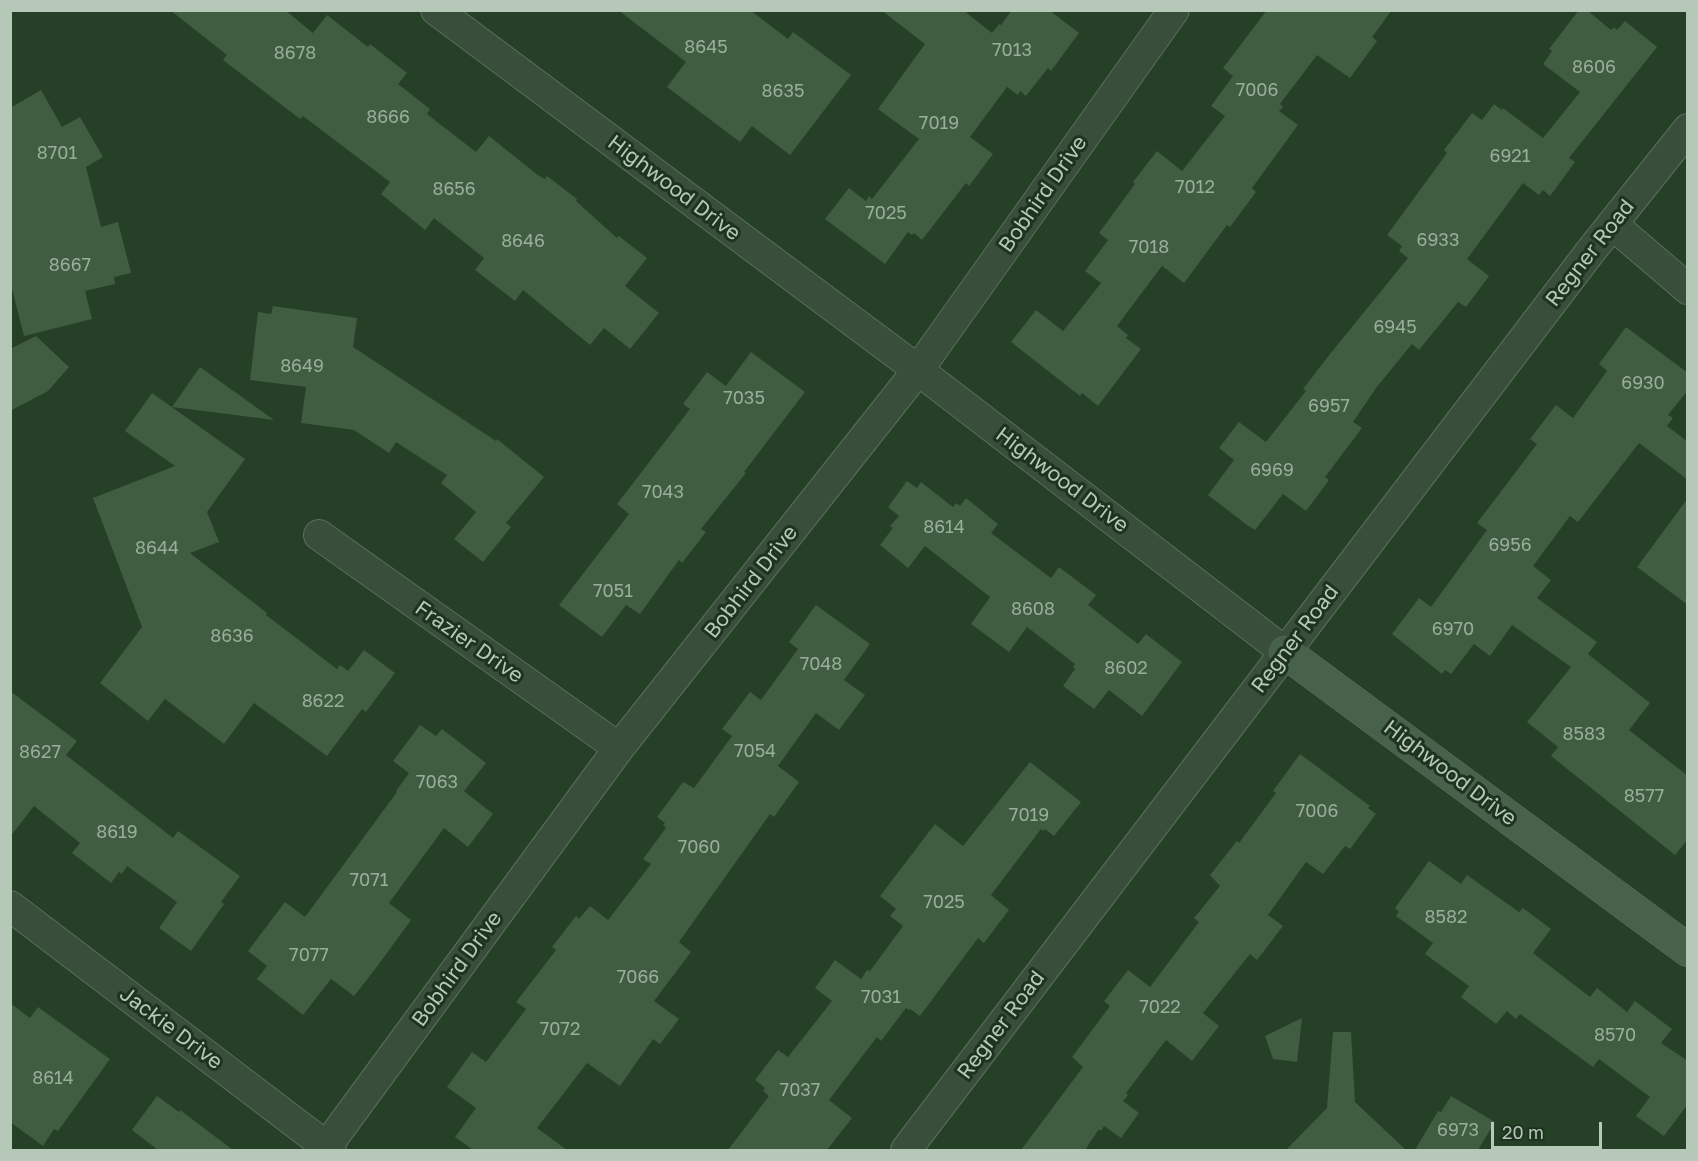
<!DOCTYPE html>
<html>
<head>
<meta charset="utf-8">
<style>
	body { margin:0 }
	#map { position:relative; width:1698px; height:1161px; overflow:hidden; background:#263f27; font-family:"Golos Text",sans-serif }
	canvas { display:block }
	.frame { position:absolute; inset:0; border:12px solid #b6c9b8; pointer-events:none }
	.scale { position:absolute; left:1491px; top:1122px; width:111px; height:27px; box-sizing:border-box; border:3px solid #b6c9b8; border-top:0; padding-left:8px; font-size:18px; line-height:21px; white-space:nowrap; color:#b6c9b8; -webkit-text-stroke:4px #1e3420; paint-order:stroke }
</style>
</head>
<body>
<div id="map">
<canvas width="1698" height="1161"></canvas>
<div class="frame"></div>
<div class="scale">20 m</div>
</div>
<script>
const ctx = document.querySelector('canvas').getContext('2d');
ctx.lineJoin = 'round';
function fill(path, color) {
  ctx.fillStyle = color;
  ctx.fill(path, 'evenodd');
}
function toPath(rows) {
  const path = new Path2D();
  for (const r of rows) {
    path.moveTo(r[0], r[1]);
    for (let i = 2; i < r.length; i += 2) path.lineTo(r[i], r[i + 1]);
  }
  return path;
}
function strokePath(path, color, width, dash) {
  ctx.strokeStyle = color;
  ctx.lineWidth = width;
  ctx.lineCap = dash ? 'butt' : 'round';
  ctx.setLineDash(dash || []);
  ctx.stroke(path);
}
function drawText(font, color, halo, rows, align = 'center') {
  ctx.font = font + ' "Golos Text",sans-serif';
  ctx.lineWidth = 6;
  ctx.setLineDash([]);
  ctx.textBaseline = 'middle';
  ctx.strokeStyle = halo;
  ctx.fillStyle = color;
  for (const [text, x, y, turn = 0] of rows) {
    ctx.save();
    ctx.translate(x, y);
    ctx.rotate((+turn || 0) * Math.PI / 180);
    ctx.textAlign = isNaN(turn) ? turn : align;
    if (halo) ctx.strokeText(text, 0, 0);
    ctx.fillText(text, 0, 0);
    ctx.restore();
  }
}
fill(toPath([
	[170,10,285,10,313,33,327,15,368,47,370,44,407,73,398,84,430,109,427,114,476,152,489,136,539,176,545,179,547,176,577,199,576,201,617,238,619,236,647,258,625,286,659,313,630,349,604,328,590,345,523,290,515,301,475,270,484,258,434,218,425,230,381,194,390,182,303,116,300,119,223,60,227,55],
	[618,10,750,10,788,39,793,32,851,75,790,155,752,126,740,142,667,87,686,62],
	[881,10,963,10,992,33,999,24,1001,25,1012,10,1049,10,1079,33,1051,71,1048,68,1026,96,1020,91,1018,95,1007,87,970,137,993,154,969,186,966,183,922,240,914,233,912,235,908,232,885,264,825,219,849,188,866,201,869,196,872,199,919,139,878,109,925,44],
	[1267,10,1392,10,1372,37,1377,41,1350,78,1317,55,1280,104,1283,107,1279,111,1298,125,1252,188,1256,192,1230,227,1227,225,1184,283,1162,266,1117,326,1128,335,1126,338,1141,349,1098,406,1082,393,1080,396,1011,342,1036,310,1063,331,1101,283,1085,271,1108,240,1099,233,1135,184,1133,182,1157,151,1182,171,1225,116,1211,106,1233,76,1223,68],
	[1579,10,1587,10,1611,30,1614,27,1617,30,1625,21,1657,47,1569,158,1575,162,1550,196,1543,190,1539,195,1523,183,1467,259,1489,276,1466,307,1458,302,1419,350,1412,344,1376,388,1353,422,1362,428,1325,477,1329,480,1306,511,1283,494,1255,530,1247,525,1208,495,1234,460,1219,448,1239,422,1266,442,1306,391,1303,389,1330,354,1408,258,1399,251,1402,246,1387,235,1447,153,1444,150,1472,113,1482,120,1494,104,1502,110,1503,108,1543,138,1580,92,1543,64,1552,51,1549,49],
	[41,90,62,127,80,117,103,157,86,167,101,227,118,222,131,273,114,277,115,284,85,291,92,319,24,336,10,281,10,108],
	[273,306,357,318,353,347,496,441,497,439,544,477,506,523,511,527,483,562,454,539,476,512,441,483,447,475,396,442,389,453,354,430,301,423,306,387,250,380,258,312,271,314],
	[1626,327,1688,373,1688,390,1668,415,1673,418,1667,426,1688,442,1688,480,1639,443,1578,522,1570,516,1533,566,1551,580,1537,598,1597,642,1588,654,1650,703,1629,730,1688,776,1688,839,1675,855,1551,756,1558,747,1527,722,1571,667,1512,625,1490,656,1474,644,1451,674,1445,670,1442,674,1392,634,1419,598,1431,607,1487,530,1477,523,1537,444,1530,439,1556,405,1573,418,1607,371,1599,364],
	[36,336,69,367,48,391,10,411,10,349],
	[751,352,805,392,744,472,746,473,701,529,706,532,682,563,679,560,640,614,626,605,602,637,559,605,629,514,617,504,690,409,683,404,707,372,726,386],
	[200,367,274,420,172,407],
	[152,393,245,459,207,512,219,542,190,553,267,613,266,615,337,669,340,665,348,671,364,650,395,673,366,712,362,709,327,756,254,703,224,744,165,699,148,721,100,683,142,627,93,498,175,466,125,431],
	[907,481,917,488,921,482,953,507,956,503,960,506,966,498,998,524,991,533,1051,578,1059,567,1096,595,1088,605,1138,644,1146,634,1182,662,1142,716,1109,690,1094,709,1063,686,1075,669,1073,667,1075,664,1027,627,1009,652,971,624,990,597,925,546,908,568,880,545,893,528,890,526,899,516,888,507],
	[1688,498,1688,605,1637,567],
	[816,605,870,644,844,680,865,695,839,730,816,713,778,766,799,782,774,817,770,814,679,942,691,952,654,1001,679,1019,660,1044,653,1039,620,1086,587,1063,537,1128,567,1150,473,1150,455,1137,476,1108,447,1087,472,1052,486,1062,526,1009,516,1002,556,950,552,947,576,916,579,919,590,906,608,920,651,864,643,859,666,828,663,825,665,823,657,817,683,782,694,788,732,736,722,729,750,692,761,700,798,649,789,642],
	[10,691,77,741,66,755,173,838,178,831,240,876,221,902,224,904,191,951,159,928,177,902,127,866,122,874,119,872,111,883,72,853,80,843,34,806,10,837],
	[420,725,436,736,442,729,486,763,464,791,493,814,468,847,444,828,389,903,411,920,376,968,354,996,331,979,303,1015,257,979,267,966,248,951,285,902,305,917,397,792,396,791,409,773,393,761],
	[1300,754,1370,806,1368,808,1376,814,1350,849,1345,846,1323,874,1306,862,1268,915,1283,926,1257,960,1250,954,1203,1013,1219,1026,1192,1061,1166,1040,1126,1093,1128,1095,1123,1101,1139,1113,1121,1138,1104,1126,1101,1131,1099,1129,1085,1150,1021,1150,1083,1067,1072,1057,1110,1006,1104,1001,1128,970,1150,987,1199,922,1194,918,1220,886,1210,875,1237,841,1239,843,1276,793,1273,791],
	[1030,762,1081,802,1054,836,1045,829,1043,831,1041,829,991,895,1009,910,984,943,978,938,920,1016,910,1009,909,1010,906,1008,881,1041,877,1037,829,1100,852,1118,827,1150,728,1150,769,1096,763,1091,765,1088,755,1080,778,1050,788,1057,832,1001,815,988,835,960,861,979,867,970,870,971,903,926,890,916,896,909,880,896,935,824,963,846],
	[1429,861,1461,884,1467,875,1519,912,1523,908,1551,929,1533,953,1590,997,1597,988,1627,1012,1635,1001,1672,1029,1661,1043,1688,1061,1688,1104,1664,1136,1636,1116,1650,1097,1599,1059,1593,1067,1520,1014,1516,1019,1507,1011,1496,1024,1461,997,1469,986,1425,954,1433,943,1396,916,1399,912,1395,908],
	[10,1003,30,1018,38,1007,110,1059,58,1131,54,1129,43,1146,10,1122],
	[1302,1018,1297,1062,1273,1059,1265,1036],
	[1333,1032,1351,1032,1355,1102,1406,1150,1286,1150,1327,1108],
	[157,1096,179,1112,180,1110,233,1150,158,1150,132,1130],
	[1451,1096,1495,1122,1478,1150,1415,1150,1438,1111,1441,1112]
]), '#405c41');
const street = toPath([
	[436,10,918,370,1285,652],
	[1612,224,1688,289],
	[319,535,619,748],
	[10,906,331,1150],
	[324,1150,619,748,918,370,1174,10],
	[906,1150,1590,252,1688,129]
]);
const secondary = toPath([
	[1285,652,1688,950]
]);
strokePath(street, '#5a6f5c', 32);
strokePath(secondary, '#5a6f5c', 34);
strokePath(street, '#3a4f3b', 30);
strokePath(secondary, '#48614a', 33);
drawText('18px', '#98ae9a', null, [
	["8645",706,47],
	["7013",1012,50],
	["8678",295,53],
	["8606",1594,67],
	["7006",1257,90],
	["8635",783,91],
	["8666",388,117],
	["7019",939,123],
	["8701",57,153],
	["6921",1510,156],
	["7012",1195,187],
	["8656",454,189],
	["7025",886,213],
	["6933",1438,240],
	["8646",523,241],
	["7018",1149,247],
	["8667",70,265],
	["6945",1395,327],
	["8649",302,366],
	["6930",1643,383],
	["7035",744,398],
	["6957",1329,406],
	["6969",1272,470],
	["7043",663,492],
	["8614",944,527],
	["6956",1510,545],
	["8644",157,548],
	["7051",613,591],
	["8608",1033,609],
	["6970",1453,629],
	["8636",232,636],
	["7048",821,664],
	["8602",1126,668],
	["8622",323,701],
	["8583",1584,734],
	["7054",755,751],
	["8627",40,752],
	["7063",437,782],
	["8577",1644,796],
	["7006",1317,811],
	["7019",1029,815],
	["8619",117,832],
	["7060",699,847],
	["7071",369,880],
	["7025",944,902],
	["8582",1446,917],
	["7077",309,955],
	["7066",638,977],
	["7031",881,997],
	["7022",1160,1007],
	["7072",560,1029],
	["8570",1615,1035],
	["8614",53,1078],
	["7037",800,1090],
	["6973",1458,1130]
]);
drawText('21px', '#b6c9b8', '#1e3420', [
	["Highwood Drive",674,188,37],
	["Bobhird Drive",1043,194,-55],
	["Regner Road",1590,253,-52],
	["Highwood Drive",1062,480,37],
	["Bobhird Drive",751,582,-52],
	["Regner Road",1295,639,-53],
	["Frazier Drive",469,642,35],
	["Highwood Drive",1450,773,37],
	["Bobhird Drive",457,969,-54],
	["Regner Road",1001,1025,-53],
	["Jackie Drive",171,1028,37]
]);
</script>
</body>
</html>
